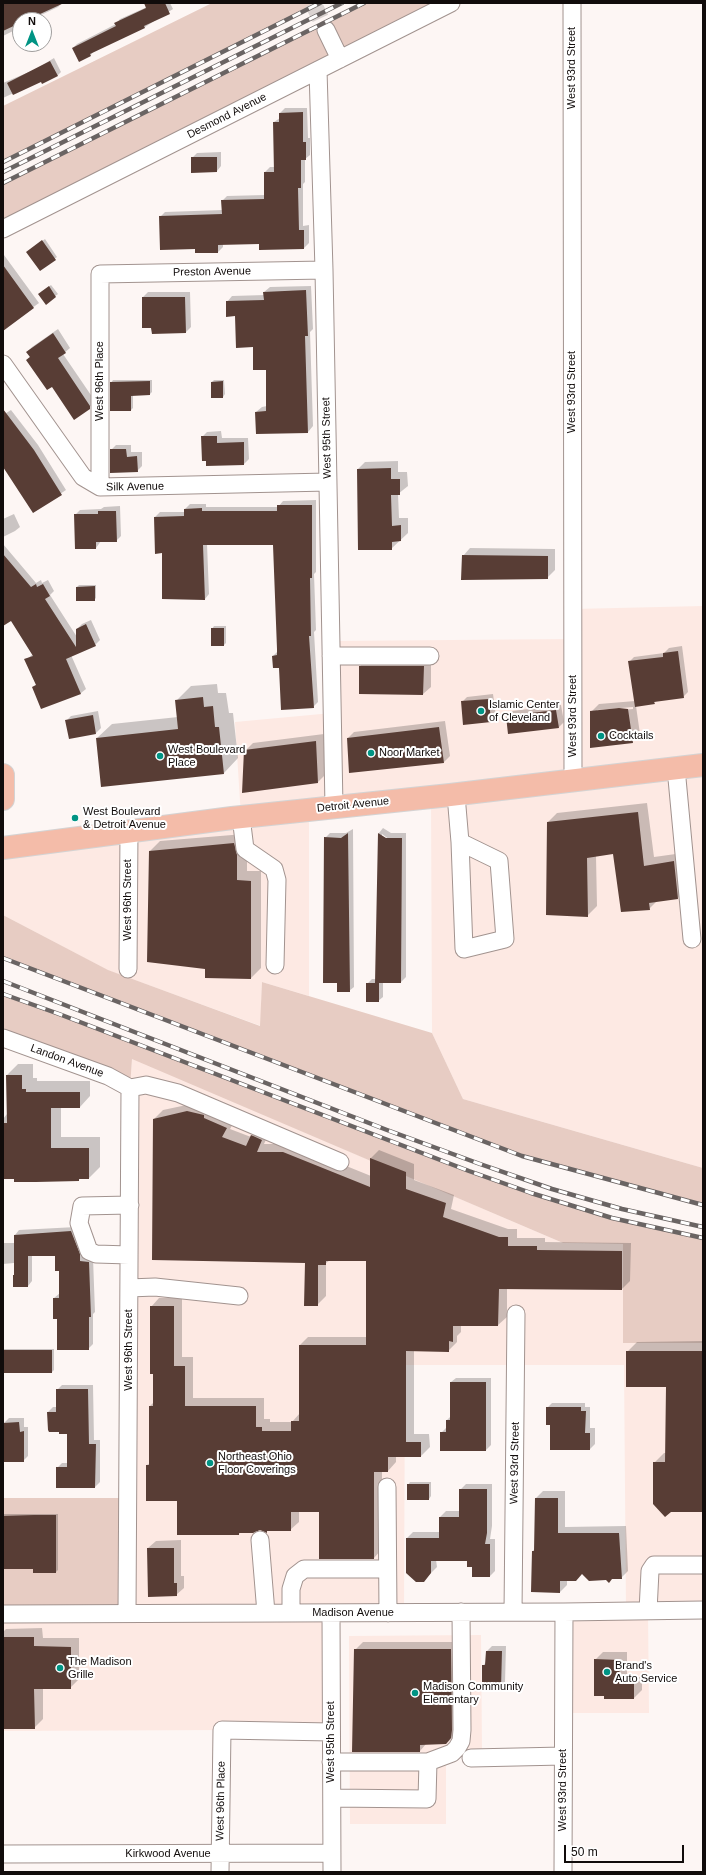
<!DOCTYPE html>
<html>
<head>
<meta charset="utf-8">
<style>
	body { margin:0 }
	#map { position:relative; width:706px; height:1875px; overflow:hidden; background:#fdf6f4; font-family:Arial,sans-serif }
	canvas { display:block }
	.frame { position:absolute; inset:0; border:4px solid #110c0b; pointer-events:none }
	.north { position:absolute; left:12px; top:12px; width:40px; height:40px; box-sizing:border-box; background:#fff; border:1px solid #a09e9d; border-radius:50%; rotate:0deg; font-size:11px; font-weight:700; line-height:16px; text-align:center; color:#110c0b }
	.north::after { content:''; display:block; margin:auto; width:14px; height:18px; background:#009484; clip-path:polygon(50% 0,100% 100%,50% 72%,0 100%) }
	.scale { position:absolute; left:564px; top:1845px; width:120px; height:18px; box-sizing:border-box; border:2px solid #110c0b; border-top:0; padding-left:5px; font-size:12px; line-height:14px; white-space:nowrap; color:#110c0b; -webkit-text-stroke:3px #fff; paint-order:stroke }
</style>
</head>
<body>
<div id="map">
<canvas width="706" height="1875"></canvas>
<div class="frame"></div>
<div class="north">N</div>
<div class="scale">50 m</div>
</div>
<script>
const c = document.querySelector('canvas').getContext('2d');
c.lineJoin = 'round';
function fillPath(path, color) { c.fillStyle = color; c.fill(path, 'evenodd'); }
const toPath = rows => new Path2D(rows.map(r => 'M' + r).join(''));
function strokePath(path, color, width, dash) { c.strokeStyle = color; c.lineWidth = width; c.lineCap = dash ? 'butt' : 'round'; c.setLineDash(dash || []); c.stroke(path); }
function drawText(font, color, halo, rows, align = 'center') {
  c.font = font + ' Arial,sans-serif'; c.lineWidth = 4; c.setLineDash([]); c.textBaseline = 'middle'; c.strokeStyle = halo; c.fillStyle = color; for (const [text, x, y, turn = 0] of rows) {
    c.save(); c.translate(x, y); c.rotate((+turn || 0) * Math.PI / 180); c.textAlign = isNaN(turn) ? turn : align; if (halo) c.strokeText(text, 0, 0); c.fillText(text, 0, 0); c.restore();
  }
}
const built = toPath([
	[703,606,703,1168,463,1099,432,1033,431,797,309,810,309,996,262,982,261,1026,107,970,3,915,3,848,241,817,235,722,332,713,331,641,572,639,573,609],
	[132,1058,563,1243,623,1244,624,1343,703,1343,703,1610,648,1611,649,1713,564,1713,564,1612,626,1611,624,1365,405,1365,404,1613,331,1613,331,1732,222,1730,3,1731,3,1614,127,1613,130,1088],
	[481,1635,482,1750,448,1751,446,1756,446,1824,350,1824,349,1636]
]);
const green = toPath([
	[212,3,320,3,3,162,3,106],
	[364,3,451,3,3,229,3,183],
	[3,915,108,970,260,1026,262,982,432,1033,463,1099,703,1168,703,1205,522,1156,3,958],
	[3,994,59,1014,469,1171,531,1193,612,1218,703,1238,703,1343,623,1343,623,1244,563,1243,132,1059,130,1088,3,1038],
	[3,1498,128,1498,127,1613,3,1614]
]);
const shadow = toPath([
	[3,3,62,3,58,7,41,15,40,13,24,20,20,20,20,22,17,24,18,26,13,31,3,36],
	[149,3,170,3,173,9,145,27,94,51,90,56,73,48,77,44,116,24,120,19,147,7],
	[54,58,61,72,57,76,41,80,3,98,3,83,36,69],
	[285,108,307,108,308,138,310,138,310,155,305,159,305,182,303,184,303,226,309,225,309,243,304,248,260,243,223,244,223,247,218,252,196,248,160,217,165,212,223,210,222,201,227,196,265,195,265,172,270,167,275,167,274,122,280,118,280,113],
	[221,152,221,166,217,171,192,158,197,153],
	[45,239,57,257,41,269,30,250],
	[4,255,39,303,3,329,3,255],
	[51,285,58,294,46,303,41,292],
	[311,286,313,329,310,332,313,426,308,432,256,412,262,407,267,406,267,369,227,302,232,296,265,295,264,292,270,287],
	[148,292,190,292,191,327,186,332,153,333,143,297],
	[58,329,70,348,63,354,95,401,89,408,52,386,27,360,30,356,27,352,32,347],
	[113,380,152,380,152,392,150,394,133,394,133,408,131,410,111,383],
	[214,380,224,380,225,394,223,397,212,382],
	[11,410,38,445,66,490,33,512,3,465,3,415],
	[221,431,222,438,248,438,249,459,244,464,202,437,207,432],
	[116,445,131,445,131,452,142,452,142,466,137,471,111,450],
	[398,461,398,472,407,472,408,486,398,494,399,518,408,518,408,533,391,549,358,469,365,462],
	[316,500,316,572,314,574,316,630,314,632,318,702,313,707,280,667,273,656,278,651,274,544,207,544,209,594,205,599,163,552,156,553,155,517,160,512,185,512,185,509,190,504,206,504,206,507,278,507,283,501],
	[120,506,121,536,116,541,101,541,96,548,75,515,80,510,101,509,104,507],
	[14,514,20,527,15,531,3,537,3,519],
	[3,544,36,583,41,580,42,583,48,580,54,591,50,595,77,637,77,629,82,624,91,620,100,640,95,645,71,655,86,689,81,693,41,708,33,687,37,684,26,660,33,654,11,620,3,619],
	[470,548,555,549,555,570,547,578,463,556],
	[79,585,96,585,96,598,94,600,77,587],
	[214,626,226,626,226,643,224,645,212,629],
	[682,646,688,692,683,697,657,700,654,703,636,706,640,734,632,742,591,712,599,704,635,701,629,662,634,657,664,653,669,648],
	[633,707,633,709,597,712,597,710],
	[368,659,431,659,431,687,423,694,360,666],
	[217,684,218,693,226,693,229,713,233,713,238,758,224,773,102,785,97,738,112,724,178,717,176,701,191,686],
	[493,694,496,716,491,721,462,702,467,697],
	[561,705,564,722,559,727,507,716,512,711],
	[98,711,101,728,96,733,70,738,66,721,71,716],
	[445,721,450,756,444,762,348,738,354,732],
	[324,734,326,774,318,782,245,751,253,743],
	[647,803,654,857,683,853,687,888,678,898,657,901,649,909,614,853,596,856,597,906,587,916,548,822,557,813],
	[383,828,391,833,406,833,406,977,401,982,383,982,383,997,378,1001,367,984,372,979,376,979,379,833],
	[382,834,390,840,382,837],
	[353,829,354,987,349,991,325,838,330,833,346,833],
	[244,834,247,845,247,871,261,871,261,968,251,978,206,969,150,851,160,841],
	[18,1064,33,1064,33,1078,37,1078,37,1081,90,1081,90,1096,80,1107,61,1107,61,1137,100,1137,100,1167,89,1178,81,1178,78,1180,3,1178,3,1119,7,1114,7,1075],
	[196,1103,235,1120,230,1129,251,1137,260,1127,270,1131,264,1144,292,1144,371,1176,371,1158,379,1150,414,1164,414,1180,454,1195,451,1209,508,1229,517,1229,517,1238,545,1238,545,1242,631,1243,630,1281,622,1289,507,1288,507,1317,498,1325,461,1325,461,1332,457,1336,457,1342,448,1351,414,1350,414,1434,429,1434,430,1447,421,1456,396,1456,396,1462,388,1471,382,1471,382,1549,374,1558,320,1511,299,1511,299,1522,290,1530,268,1530,266,1532,259,1529,241,1532,239,1534,178,1500,147,1465,150,1463,150,1406,154,1402,151,1307,159,1298,182,1298,182,1357,193,1357,193,1398,264,1398,264,1419,270,1419,270,1422,292,1422,300,1413,300,1345,308,1337,367,1337,367,1260,330,1260,326,1263,326,1296,317,1305,306,1262,154,1119,163,1110],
	[76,1227,93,1258,95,1312,93,1314,93,1344,88,1349,58,1318,54,1318,54,1298,60,1293,60,1270,56,1255,32,1255,32,1281,28,1286,14,1286,14,1263,3,1264,3,1243,15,1243,15,1235,19,1230],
	[703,1341,703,1511,654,1463,664,1453,666,1453,667,1386,627,1352,637,1342],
	[3,1349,54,1349,54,1370,52,1372,3,1372],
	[456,1378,491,1378,491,1445,486,1450,441,1450,441,1433,446,1428,447,1420,451,1416,451,1382],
	[62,1385,93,1385,94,1440,100,1440,100,1482,95,1487,57,1487,57,1468,62,1463,68,1463,68,1433,48,1412,53,1407,57,1407,57,1390],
	[552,1403,585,1403,585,1407,590,1407,590,1428,595,1428,595,1444,590,1449,551,1424,547,1408],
	[9,1418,24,1418,24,1427,28,1427,28,1456,23,1461,4,1423],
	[410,1482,431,1482,431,1496,429,1499,408,1499,408,1485],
	[466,1484,492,1484,492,1526,490,1539,495,1539,495,1571,490,1576,472,1566,468,1560,436,1560,437,1567,423,1581,407,1538,413,1532,440,1532,440,1517,446,1511,460,1511,460,1490],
	[543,1491,565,1491,565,1527,626,1526,628,1571,621,1578,606,1579,582,1573,567,1580,567,1585,560,1592,532,1591,533,1551,535,1548,536,1498],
	[4,1514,58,1514,58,1570,56,1572,34,1568,3,1568],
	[181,1540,181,1576,184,1576,184,1588,176,1595,148,1548,156,1541],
	[42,1628,43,1638,79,1638,79,1679,70,1688,43,1688,43,1719,34,1728,3,1728,3,1632,6,1629],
	[363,1642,458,1642,454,1736,446,1744,426,1744,420,1751,355,1650],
	[492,1646,506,1646,505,1683,500,1688,483,1666,486,1662,487,1651],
	[603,1652,627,1652,627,1677,642,1677,642,1690,634,1698,605,1698,595,1660]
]);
const building = toPath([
	[3,3,64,3,27,20,20,20,20,23,3,31],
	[144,3,165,3,170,14,144,26,145,28,90,54,91,56,79,62,72,48,116,26,114,23,146,8],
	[50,61,58,76,42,84,41,82,13,95,7,83],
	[303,112,303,142,306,142,306,160,301,160,301,188,298,188,299,230,304,230,304,249,259,250,259,244,218,245,218,253,195,253,195,249,160,250,159,216,222,214,221,200,264,199,264,172,274,172,273,122,279,122,279,113],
	[191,157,217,157,217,172,191,173],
	[42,240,56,260,40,271,26,252],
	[3,265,34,308,3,331],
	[49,286,56,297,46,305,38,294],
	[306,290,308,336,305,336,308,433,256,434,255,412,266,411,266,370,253,370,253,347,236,348,235,316,226,317,226,301,264,300,263,292],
	[142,297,185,297,186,333,152,334,151,328,142,328],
	[53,333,66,353,58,358,90,406,90,409,74,420,52,387,47,390,26,360,30,357,26,352],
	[150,381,150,395,131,396,131,411,110,411,110,382],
	[223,381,223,398,211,398,211,382],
	[3,409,34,450,62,495,33,513,3,467],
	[201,436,217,436,217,443,244,442,244,465,206,466,206,461,202,461],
	[110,449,126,449,127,457,137,456,138,472,110,473],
	[391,468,391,479,400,479,400,495,391,495,392,526,401,525,401,541,392,542,392,550,358,550,357,469],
	[277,505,312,505,312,578,310,578,311,636,309,636,314,708,281,710,279,668,273,668,272,656,277,655,277,649,273,545,203,545,205,600,162,599,162,553,155,554,154,517,184,516,184,509,202,508,202,511,277,511],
	[98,511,116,511,117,542,96,542,96,549,75,549,74,514,98,514],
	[3,554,31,587,36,584,37,587,43,584,50,596,45,599,76,647,76,629,86,624,96,646,66,659,81,694,41,709,32,687,36,685,24,659,33,656,11,621,3,626],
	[462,555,548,556,548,579,461,580],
	[95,586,95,601,76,601,76,587],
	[211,628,224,628,224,646,211,646],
	[678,651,684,698,654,702,655,704,635,707,628,661,663,657,663,653],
	[359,666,424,666,423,695,359,694],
	[203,697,204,707,213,706,215,727,219,727,224,774,101,787,96,738,178,729,175,700],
	[489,699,491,722,463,725,461,701],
	[619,708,628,709,633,743,590,748,590,711],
	[556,710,559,728,508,734,506,716],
	[93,715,96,734,69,739,65,720],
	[439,727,444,763,349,773,347,738],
	[316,741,318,783,242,793,244,750],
	[638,812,644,866,674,861,678,899,649,903,650,910,621,912,613,854,587,858,588,917,546,915,547,822],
	[348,833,350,992,337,992,337,983,323,983,324,837,341,838],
	[378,833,386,838,402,838,401,983,379,983,379,1002,366,1002,366,983,375,983],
	[234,843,237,855,237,880,251,881,251,979,205,978,205,969,147,962,149,851],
	[6,1075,22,1075,22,1089,26,1089,26,1092,80,1092,80,1108,51,1108,51,1148,89,1148,89,1179,79,1179,79,1181,36,1182,14,1182,14,1179,3,1179,3,1123,7,1123],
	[187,1111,204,1115,204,1118,227,1128,222,1137,246,1146,251,1135,262,1140,257,1152,283,1152,370,1187,370,1158,406,1172,406,1189,446,1203,443,1217,499,1237,508,1237,508,1246,537,1246,537,1250,622,1251,622,1290,499,1289,498,1326,453,1326,453,1342,449,1341,449,1352,406,1351,406,1442,421,1442,421,1457,388,1457,388,1472,374,1472,374,1559,319,1559,319,1512,291,1512,291,1531,267,1531,267,1533,260,1530,253,1533,239,1533,239,1535,177,1535,177,1501,146,1501,146,1465,149,1465,149,1406,153,1406,153,1374,150,1374,150,1306,174,1306,174,1366,185,1366,185,1406,256,1406,256,1427,262,1427,262,1431,291,1431,291,1421,299,1421,299,1345,366,1345,366,1261,326,1261,326,1265,318,1265,318,1306,304,1306,305,1263,152,1260,153,1119],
	[71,1231,80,1254,80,1261,89,1262,91,1317,89,1317,89,1350,57,1350,57,1319,53,1319,53,1298,59,1298,59,1271,55,1271,55,1256,28,1256,28,1287,13,1287,13,1275,14,1275,14,1235],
	[3,1350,52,1350,52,1373,3,1373],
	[626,1351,703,1351,703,1512,671,1512,665,1517,653,1504,653,1462,665,1462,666,1387,626,1387],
	[450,1382,486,1382,486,1451,440,1451,440,1432,446,1432,446,1420,450,1420],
	[56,1389,88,1389,89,1444,96,1444,95,1488,56,1488,56,1467,67,1467,67,1434,59,1434,59,1432,49,1432,48,1430,47,1412,56,1412],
	[546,1407,581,1407,581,1411,586,1411,585,1433,590,1433,590,1450,550,1450,550,1425,546,1425],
	[19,1422,20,1432,24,1431,24,1462,4,1462,3,1423],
	[407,1484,429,1484,429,1500,407,1500],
	[459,1489,487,1489,487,1533,485,1544,490,1544,490,1577,472,1577,472,1567,467,1567,467,1561,431,1561,431,1573,424,1582,416,1582,406,1573,406,1538,439,1538,439,1517,459,1517],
	[535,1498,558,1498,558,1533,619,1533,622,1579,612,1579,609,1583,606,1580,589,1581,582,1574,576,1581,560,1581,560,1593,531,1592,532,1551,534,1551],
	[34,1515,56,1515,56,1573,33,1573,33,1569,3,1569,3,1516],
	[147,1548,174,1548,174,1583,177,1583,177,1596,148,1597],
	[3,1637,34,1637,34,1646,71,1647,71,1689,34,1689,35,1729,3,1729],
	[354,1649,451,1649,452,1730,451,1738,446,1744,420,1745,420,1752,352,1752],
	[486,1651,502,1651,501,1689,482,1689,482,1665,485,1665],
	[594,1659,620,1660,619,1684,634,1684,634,1699,604,1699,604,1696,594,1696]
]);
const minorTunnel = toPath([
	[313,3,326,30]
]);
const minor = toPath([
	[572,3,573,781],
	[326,30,340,59],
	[318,70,324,270,334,807],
	[3,229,451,3],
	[3,364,83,477,100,487,328,482],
	[100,487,100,274,324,270],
	[331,656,430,656],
	[676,768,692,939],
	[456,795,460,842,464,949,505,939,499,861,460,842],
	[241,817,245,849,274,869,277,880,275,965],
	[128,969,129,831],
	[3,1038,108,1076,130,1088],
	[130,1088,146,1085,178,1093,340,1162],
	[129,1255,96,1254,89,1251,79,1223,82,1206,130,1205],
	[129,1288,155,1287,239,1296],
	[387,1487,388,1613],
	[260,1540,266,1613],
	[648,1611,650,1571,654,1565,703,1565],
	[513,1612,516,1314],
	[127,1613,130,1088],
	[291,1613,291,1589,295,1576,304,1569,387,1569],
	[331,1613,332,1872],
	[3,1614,564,1612,703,1610],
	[471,1758,563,1756],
	[331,1762,428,1762,452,1753,457,1748,461,1741,462,1730,461,1612],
	[332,1798,427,1799,428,1762],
	[3,1854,332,1853],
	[220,1872,222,1730,331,1732],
	[563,1872,564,1612]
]);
const major = toPath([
	[3,775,3,799],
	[3,848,232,818,450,795,703,765]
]);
const rail = toPath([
	[3,162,320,3],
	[3,172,342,3],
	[3,183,364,3],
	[3,958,522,1156,703,1205],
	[3,981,387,1130,480,1164,552,1189,622,1209,703,1227],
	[3,994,59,1014,469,1171,531,1193,612,1218,703,1238]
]);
const markers = [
	[481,711,4,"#009484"],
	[601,736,4,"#009484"],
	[371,753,4,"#009484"],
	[160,756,4,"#009484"],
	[75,818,4,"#009484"],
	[210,1463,4,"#009484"],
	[60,1668,4,"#009484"],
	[607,1672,4,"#009484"],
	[415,1693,4,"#009484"]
];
const streetNames = [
	["West 93rd Street",572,68,-90],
	["Desmond Avenue",227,116,-27],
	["Preston Avenue",212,272,-1],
	["West 96th Place",100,381,-90],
	["West 93rd Street",572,392,-90],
	["West 95th Street",327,438,-91],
	["Silk Avenue",135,487,-1],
	["West 93rd Street",573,716,-90],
	["Detroit Avenue",353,805,-6],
	["West 96th Street",128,900,-90],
	["Landon Avenue",67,1061,20],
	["West 96th Street",129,1350,-90],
	["West 93rd Street",515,1463,-89],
	["Madison Avenue",353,1613],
	["West 95th Street",331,1742,-90],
	["West 93rd Street",563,1790,-90],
	["West 96th Place",221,1801,-89],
	["Kirkwood Avenue",168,1854]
];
const poiNames = [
	["Islamic Center",489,705],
	["of Cleveland",489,718],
	["Cocktails",609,736],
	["West Boulevard",168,750],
	["Place",168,763],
	["Noor Market",379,753],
	["West Boulevard",83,812],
	["& Detroit Avenue",83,825],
	["Northeast Ohio",218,1457],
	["Floor Coverings",218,1470],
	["The Madison",68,1662],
	["Grille",68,1675],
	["Brand's",615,1666],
	["Auto Service",615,1679],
	["Madison Community",423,1687],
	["Elementary",423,1700]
];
fillPath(built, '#fde9e3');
fillPath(green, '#e7ccc3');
fillPath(shadow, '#0003');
fillPath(building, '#583d35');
strokePath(minorTunnel, '#dad3d1', 17, [17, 8]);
strokePath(minor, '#a2938f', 19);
strokePath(major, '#d4d3d3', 24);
strokePath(minor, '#fff', 17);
strokePath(major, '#f4bca9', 22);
strokePath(rail, '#6a6463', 4.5);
strokePath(rail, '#fff', 3, [9]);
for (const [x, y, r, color] of markers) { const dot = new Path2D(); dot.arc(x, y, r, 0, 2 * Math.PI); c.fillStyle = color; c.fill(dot); strokePath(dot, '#fff', 1.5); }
drawText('11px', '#110c0b', '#fff', streetNames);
drawText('11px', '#110c0b', '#fff', poiNames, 'left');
</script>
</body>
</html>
